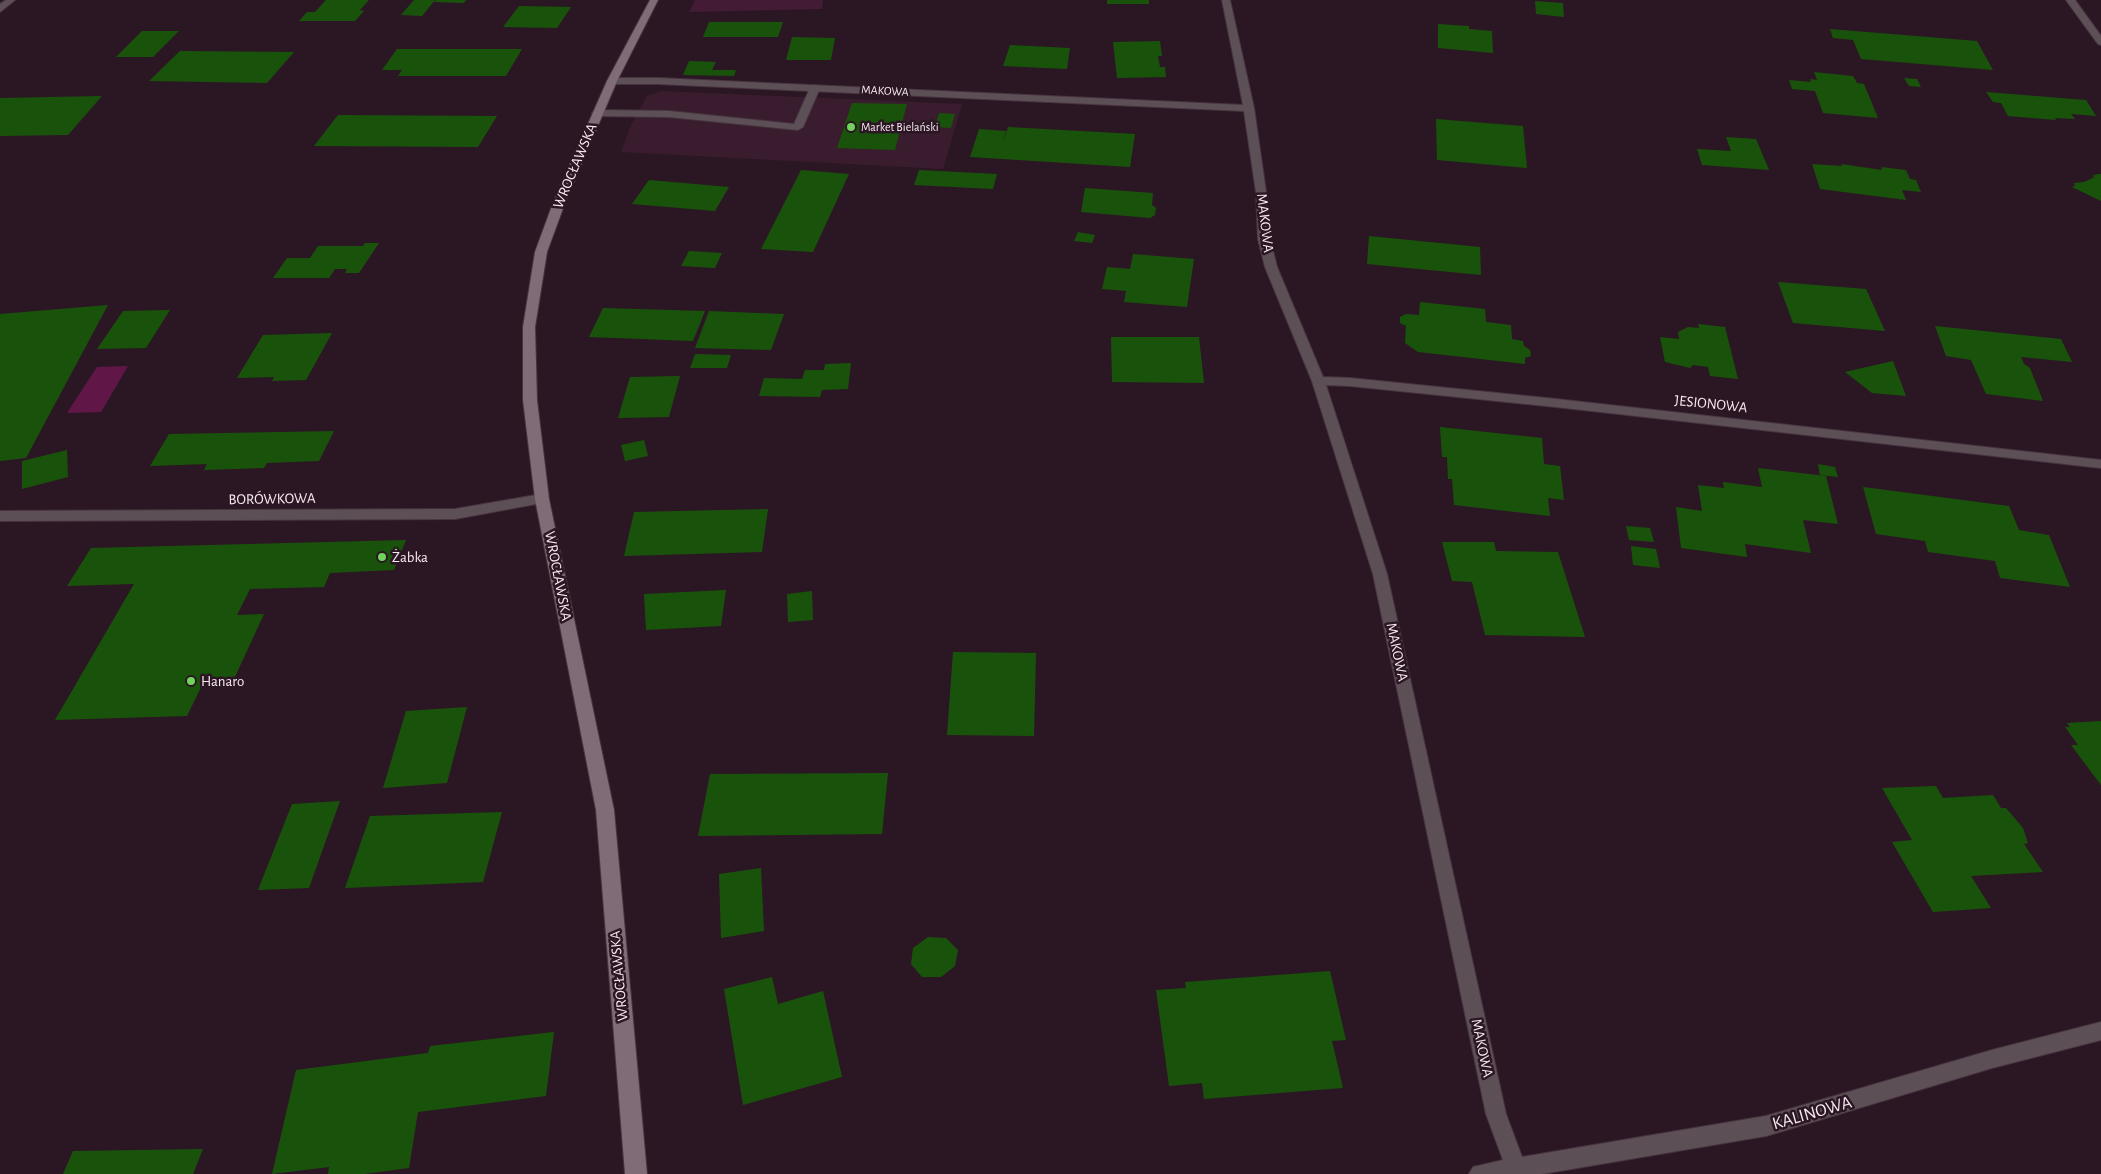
<!DOCTYPE html>
<html>
<head>
<meta charset="utf-8">
<style>
	body { margin:0 }
	canvas { display:block; background:#2b1623 }
</style>
</head>
<body>
<canvas width="2101" height="1174"></canvas>
<script>
const c = document.querySelector('canvas').getContext('2d');
c.lineJoin = 'round';
function fillPath(path, color) { c.fillStyle = color; c.fill(path, 'evenodd'); }
const toPath = rows => new Path2D(rows.map(r => 'M' + r).join(''));
function strokePath(path, color, width, dash) { c.strokeStyle = color; c.lineWidth = width; c.lineCap = dash ? 'butt' : 'round'; c.setLineDash(dash || []); c.stroke(path); }
function drawText(font, color, halo, rows, align = 'center') {
  c.font = font + ' "Alegreya Sans",sans-serif'; c.lineWidth = 5; c.setLineDash([]); c.textBaseline = 'middle'; c.strokeStyle = halo; c.fillStyle = color; for (const [text, x, y, turn = 0] of rows) {
    c.save(); c.translate(x, y); c.rotate((+turn || 0) * Math.PI / 180); c.textAlign = isNaN(turn) ? turn : align; if (halo) c.strokeText(text, 0, 0); c.fillText(text, 0, 0); c.restore();
  }
}
const built = toPath([
	[661,91,962,104,943,169,621,152,631,125,647,96]
]);
const green = toPath([
	[695,0,823,0,822,9,689,12]
]);
const water = toPath([
	[128,366,101,412,67,413,97,367]
]);
const building = toPath([
	[326,0,369,0,360,10,364,11,355,21,299,21,307,12,315,12],
	[414,0,435,0,422,16,401,15],
	[436,0,466,0,464,3,434,2],
	[1107,0,1149,0,1149,4,1107,4],
	[1535,1,1563,3,1564,17,1536,14],
	[519,6,571,7,557,28,503,27],
	[709,22,783,22,778,37,703,37],
	[1438,24,1469,26,1469,29,1492,31,1493,53,1438,48],
	[1830,29,1977,41,1993,70,1861,59,1853,40,1833,38],
	[142,31,179,31,153,57,116,57],
	[792,37,835,38,831,60,786,60],
	[1160,41,1162,56,1158,56,1160,67,1165,67,1166,77,1117,78,1113,42],
	[1010,45,1070,48,1067,69,1003,66],
	[397,49,522,49,506,76,398,76,402,70,382,70],
	[180,51,294,52,267,83,149,81],
	[689,61,716,62,712,70,736,70,734,76,683,75],
	[1814,72,1853,76,1857,83,1864,84,1878,118,1823,113,1815,91,1792,89,1789,80,1811,82,1810,79,1817,80],
	[1904,78,1917,79,1921,87,1909,86],
	[1986,92,2086,100,2096,116,2071,114,2075,119,2055,118,2056,120,2008,116,2001,103,1993,102],
	[102,96,68,135,0,136,0,98],
	[852,103,907,104,895,150,837,148],
	[939,113,955,114,951,128,935,127],
	[338,115,497,116,478,147,314,146],
	[1436,119,1523,126,1527,168,1437,160],
	[1008,127,1135,134,1130,167,970,157,979,129,1006,131,1002,145],
	[1726,137,1756,139,1769,170,1702,165,1697,149,1731,151],
	[1812,164,1842,166,1841,164,1882,170,1881,167,1906,170,1910,179,1916,180,1921,192,1902,190,1906,200,1820,189],
	[801,170,849,174,813,252,761,249],
	[919,170,997,174,993,189,914,185],
	[2098,174,2101,174,2101,201,2072,187,2075,186,2074,183,2084,182,2095,177,2092,176],
	[649,180,729,187,715,211,632,204],
	[1085,188,1153,193,1152,205,1156,208,1155,215,1150,218,1081,212],
	[1078,232,1095,235,1092,243,1074,241],
	[1369,236,1480,247,1481,275,1367,264],
	[365,243,379,243,359,273,345,273,347,269,335,269,329,278,273,278,287,258,310,258,318,246,363,246],
	[689,251,722,253,715,268,681,266],
	[1133,254,1194,259,1187,307,1124,302,1126,291,1102,289,1107,267,1130,269],
	[1778,282,1866,289,1885,331,1793,323],
	[1420,302,1485,309,1486,322,1511,325,1512,339,1523,341,1524,346,1530,350,1531,356,1525,358,1525,364,1418,352,1405,343,1406,326,1400,323,1400,317,1406,314,1419,315],
	[108,305,26,458,0,461,0,314],
	[603,308,705,311,693,341,589,337],
	[170,310,146,348,97,349,123,311],
	[709,311,784,314,771,350,695,348],
	[1698,324,1725,327,1738,379,1710,376,1708,367,1693,365,1690,368,1665,362,1660,337,1679,339,1678,332,1688,327,1699,328],
	[1935,326,2061,339,2072,362,2021,357,2024,364,2030,368,2043,401,1986,394,1971,360,1946,356],
	[332,333,306,380,272,381,274,377,237,378,263,335],
	[1111,337,1199,337,1204,383,1112,382],
	[695,354,731,355,727,368,690,368],
	[1893,361,1906,396,1872,393,1845,372],
	[851,363,848,389,822,390,820,397,759,396,764,378,802,379,805,370,824,370,825,364],
	[680,376,669,417,618,418,630,377],
	[1440,427,1542,438,1544,464,1560,466,1564,500,1548,498,1550,516,1454,505,1452,479,1448,479,1447,457,1442,457],
	[334,431,319,461,267,463,264,468,204,470,207,464,150,466,169,434],
	[644,440,648,456,625,461,621,445],
	[67,450,68,477,22,489,22,461],
	[1818,464,1835,467,1838,477,1820,475],
	[1758,468,1826,476,1838,524,1803,520,1811,553,1745,544,1747,557,1681,548,1676,507,1702,511,1698,485,1724,488,1723,482,1762,487],
	[1863,487,2009,506,2019,530,2049,535,2070,587,2000,578,1995,561,1928,552,1925,541,1876,534],
	[768,509,762,552,624,556,634,512],
	[1626,526,1650,528,1654,542,1629,540],
	[406,540,394,570,330,573,324,587,250,589,237,615,264,614,234,679,205,679,187,716,55,720,134,584,67,586,91,548],
	[1442,542,1494,542,1496,551,1558,552,1585,637,1485,635,1472,582,1452,581],
	[1631,546,1656,549,1660,568,1633,565],
	[726,590,721,626,646,630,644,594],
	[812,591,813,620,788,622,787,594],
	[953,652,1036,653,1034,736,947,735],
	[467,707,447,783,383,788,406,711],
	[2101,721,2101,785,2071,745,2078,745,2065,727,2070,727,2067,723],
	[888,773,882,834,698,836,710,774],
	[1936,786,1943,798,1993,795,2001,808,2006,808,2023,828,2028,843,2024,844,2043,872,1971,876,1991,908,1933,912,1892,842,1912,840,1882,788],
	[340,801,309,888,258,890,292,804],
	[502,812,483,882,345,888,370,816],
	[761,868,764,931,721,938,719,874],
	[928,937,946,938,958,950,955,966,941,977,922,977,911,964,913,948],
	[1330,971,1346,1040,1332,1041,1343,1088,1204,1099,1202,1083,1169,1086,1156,990,1186,988,1185,982],
	[772,977,778,1004,823,991,842,1077,743,1105,724,989],
	[554,1032,546,1096,418,1112,409,1168,364,1174,328,1174,329,1167,272,1174,296,1070,428,1053,430,1046],
	[203,1149,193,1174,63,1174,73,1151]
]);
const lane = toPath([
	[815,85,820,88,803,127,798,130,669,117,597,116,592,113,597,110,669,111,794,124,810,88,815,85]
]);
const street = toPath([
	[6,0,15,0,0,12,0,4,6,0],
	[1222,0,1230,0,1254,108,1266,192,1270,239,1277,267,1323,377,1350,378,1556,399,2101,460,2101,468,1556,407,1350,386,1326,385,1387,574,1506,1114,1522,1157,1766,1116,1992,1050,2101,1022,2101,1040,1992,1068,1766,1136,1542,1174,1469,1174,1473,1167,1503,1160,1486,1114,1373,574,1312,381,1265,267,1258,239,1256,192,1244,111,658,84,612,84,607,81,612,78,658,78,1243,105,1222,0],
	[2066,0,2075,0,2101,36,2101,45,2098,44,2066,0],
	[542,494,547,496,549,499,547,502,455,519,0,521,0,511,455,509,542,494]
]);
const secondary = toPath([
	[650,0,658,0,617,81,565,203,547,252,535,327,537,400,549,499,614,810,647,1174,625,1174,596,810,535,499,523,400,523,327,535,252,553,203,607,81,650,0]
]);
const markers = [
	[851,127,5,"#71d35e"],
	[382,557,5,"#71d35e"],
	[191,681,5,"#71d35e"]
];
const farStreetnames = [
	["MAKOWA",885,91,3]
];
const farPoinames = [
	["Market Bielański",861,127]
];
const streetNames = [
	["WROCŁAWSKA",575,166,-67],
	["MAKOWA",1265,223,83],
	["JESIONOWA",1711,404,6],
	["BORÓWKOWA",272,499,-1],
	["WROCŁAWSKA",558,576,79],
	["MAKOWA",1397,652,78],
	["WROCŁAWSKA",619,976,-95],
	["MAKOWA",1482,1048,78]
];
const poiNames = [
	["Żabka",392,557],
	["Hanaro",201,681]
];
const nearStreetnames = [
	["KALINOWA",1812,1113,-16]
];
fillPath(built, '#391d2e');
fillPath(green, '#431b34');
fillPath(water, '#601748');
fillPath(building, '#19530b');
strokePath(lane, '#483440', 2);
strokePath(street, '#483440', 2);
strokePath(secondary, '#483440', 2);
fillPath(lane, '#5c5056');
fillPath(street, '#5c5056');
fillPath(secondary, '#7f6c76');
for (const [x, y, r, color] of markers) { const dot = new Path2D(); dot.arc(x, y, r, 0, 2 * Math.PI); c.fillStyle = color; c.fill(dot); strokePath(dot, '#2b1623', 2); }
drawText('12px', '#f8e9f1', '#2b1623', farStreetnames);
drawText('12px', '#f8e9f1', '#2b1623', farPoinames, 'left');
drawText('15px', '#f8e9f1', '#2b1623', streetNames);
drawText('15px', '#f8e9f1', '#2b1623', poiNames, 'left');
drawText('18px', '#f8e9f1', '#2b1623', nearStreetnames);
</script>
</body>
</html>
